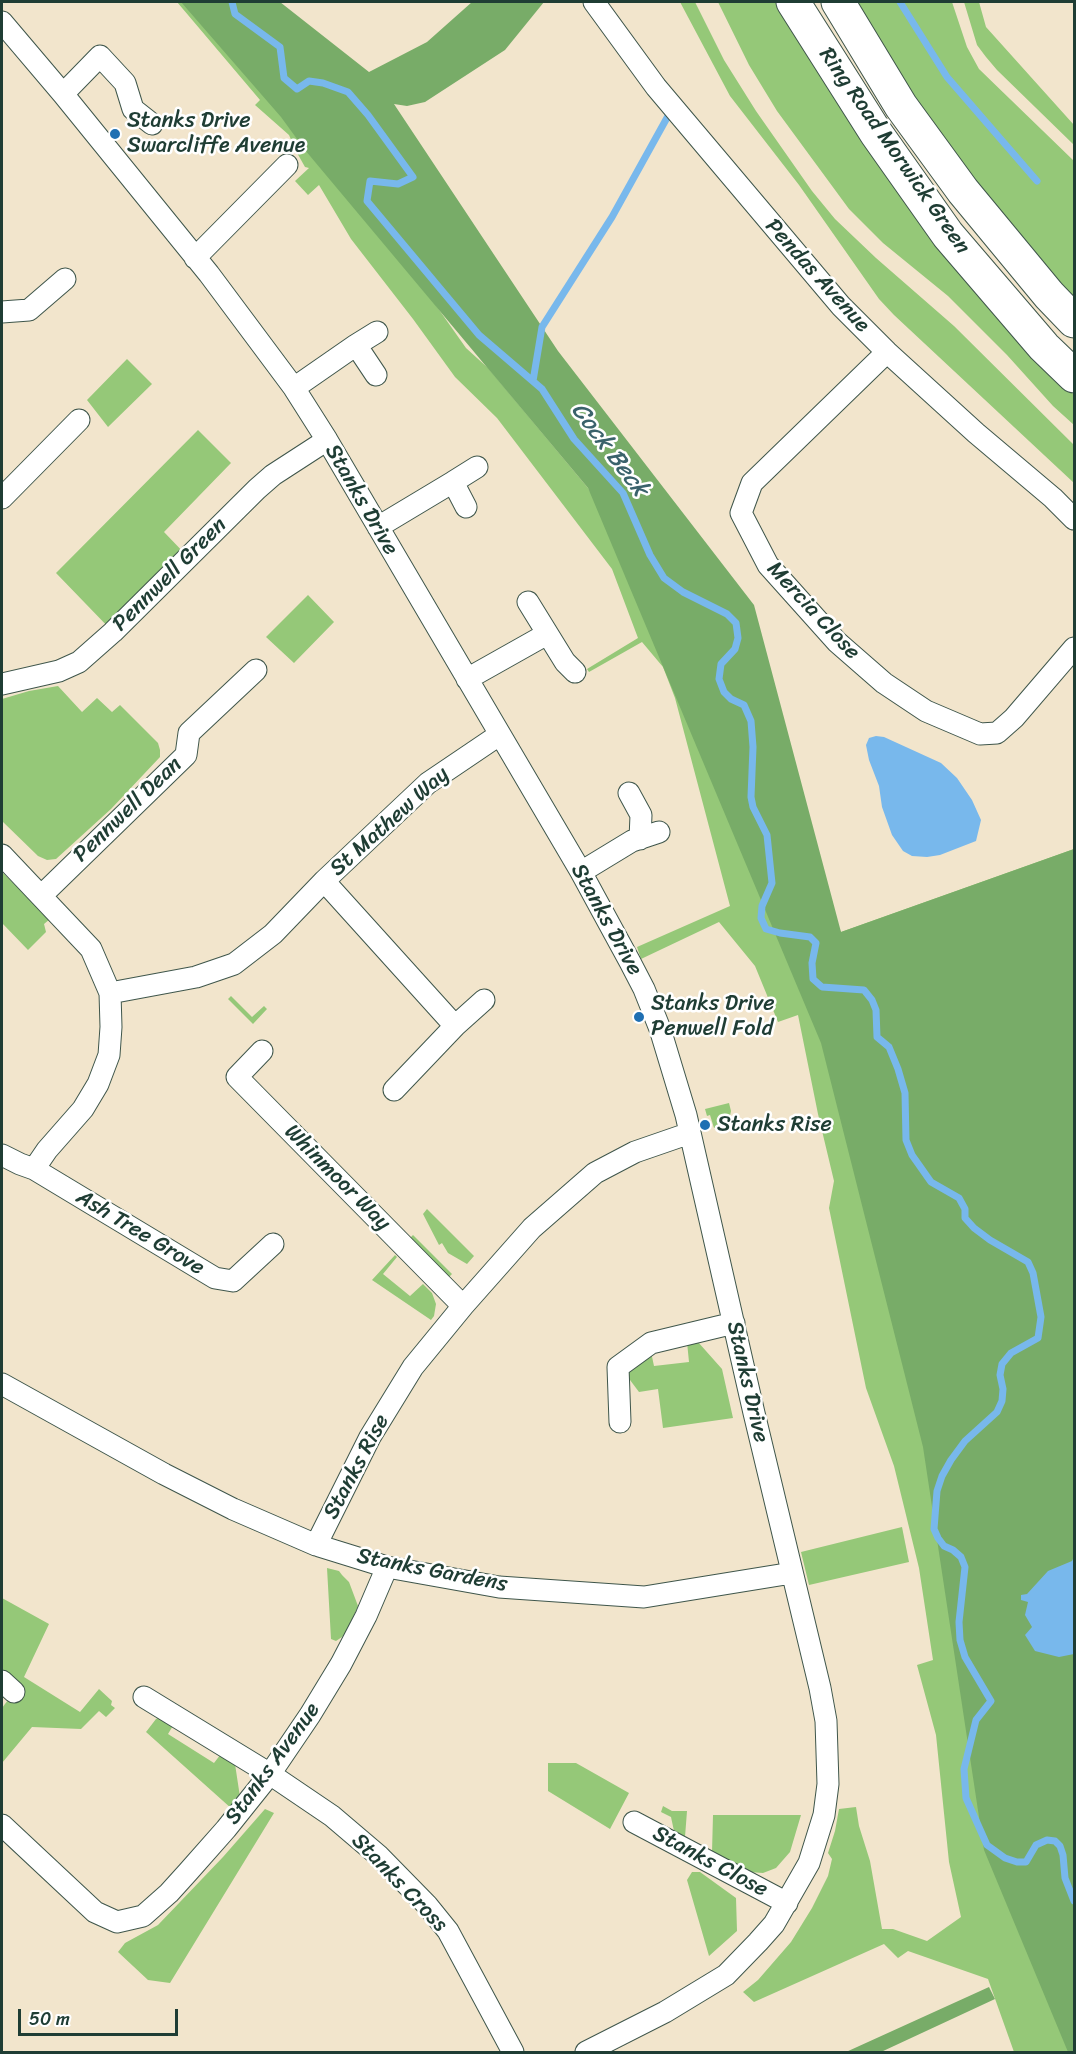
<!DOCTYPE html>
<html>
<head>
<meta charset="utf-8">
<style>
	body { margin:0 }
	#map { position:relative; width:1076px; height:2054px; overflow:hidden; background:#f2e5cc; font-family:Sriracha,sans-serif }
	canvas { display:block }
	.frame { position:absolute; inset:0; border:3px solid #1f3d34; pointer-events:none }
	.scale { position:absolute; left:18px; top:2009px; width:160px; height:27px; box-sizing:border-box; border:3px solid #1f3d34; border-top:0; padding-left:8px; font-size:18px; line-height:21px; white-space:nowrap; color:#1f3d34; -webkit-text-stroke:4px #fff; paint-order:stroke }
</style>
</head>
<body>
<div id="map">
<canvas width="1076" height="2054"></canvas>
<div class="frame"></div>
<div class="scale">50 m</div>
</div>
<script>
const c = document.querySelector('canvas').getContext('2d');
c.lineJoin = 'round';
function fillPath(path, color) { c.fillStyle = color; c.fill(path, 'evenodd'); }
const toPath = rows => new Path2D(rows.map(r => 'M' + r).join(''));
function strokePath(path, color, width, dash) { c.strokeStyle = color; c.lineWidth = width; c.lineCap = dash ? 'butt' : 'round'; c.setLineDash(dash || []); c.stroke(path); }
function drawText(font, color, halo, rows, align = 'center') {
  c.font = font + ' Sriracha,sans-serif'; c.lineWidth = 5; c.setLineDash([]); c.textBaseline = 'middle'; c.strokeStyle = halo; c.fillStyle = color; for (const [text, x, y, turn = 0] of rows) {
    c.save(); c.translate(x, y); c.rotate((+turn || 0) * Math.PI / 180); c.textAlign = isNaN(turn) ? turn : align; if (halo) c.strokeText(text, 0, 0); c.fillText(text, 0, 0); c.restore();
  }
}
const green = toPath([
	[177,2,222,2,466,348,488,368,588,488,841,932,1074,849,1074,2052,1014,2052,988,1979,908,1951,898,1958,884,1944,754,2002,743,1992,758,1980,791,1942,812,1908,828,1876,832,1859,828,1853,835,1831,839,1809,856,1807,859,1826,870,1861,882,1929,893,1929,927,1941,961,1917,949,1862,936,1735,917,1665,933,1660,919,1568,894,1466,866,1388,829,1208,834,1181,818,1114,798,1015,778,1022,755,966,719,922,641,959,637,947,730,906,675,698,663,667,642,642,589,672,587,669,638,638,612,569,497,418,455,377,413,319,351,239,319,185,308,195,295,181,309,168,305,167,296,151,289,135,255,105,260,100],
	[680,2,695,2,724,60,756,111,812,191,835,219,876,258,954,326,1074,445,1074,483,894,315,879,299,799,185,730,96],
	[718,2,780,2,988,305,1074,395,1074,425,1053,406,1007,355,948,296,883,243,849,209,777,111,749,65],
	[855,2,952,2,967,47,979,69,1074,161,1074,305,916,106],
	[964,2,979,2,986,27,1074,125,1074,145,997,70,986,57,977,45],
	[127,359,152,384,108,427,87,400],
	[198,430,231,463,164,532,188,557,113,632,56,573],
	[308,595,334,622,294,663,266,637],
	[58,686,82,712,97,698,112,712,120,705,158,743,160,750,160,757,111,809,56,859,47,860,38,856,2,821,2,699,29,691],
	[2,872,50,919,44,924,46,932,28,950,2,923],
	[231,996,252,1017,264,1006,267,1009,253,1024,228,999],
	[729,1103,731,1111,729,1121,724,1126,714,1128,710,1115,707,1116,705,1109],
	[427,1209,474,1256,467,1264,448,1253,442,1243,439,1245,423,1214],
	[413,1235,452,1274,448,1278,408,1240],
	[395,1255,397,1257,383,1274,410,1296,423,1284,432,1293,436,1304,434,1316,431,1320,372,1280],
	[687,1342,698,1342,722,1369,733,1418,663,1428,658,1389,639,1392,627,1376,627,1371,651,1352,654,1366,689,1362],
	[902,1527,909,1562,809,1585,801,1552],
	[327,1568,339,1571,342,1575,349,1582,358,1606,347,1631,342,1637,336,1641,331,1639],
	[2,1598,49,1624,24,1677,80,1712,99,1689,112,1701,111,1705,115,1708,106,1717,99,1711,81,1729,32,1727,2,1763,2,1708,14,1692,2,1681],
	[160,1717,177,1719,168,1734,214,1763,224,1750,235,1764,240,1797,232,1809,146,1732,156,1719],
	[548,1763,576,1763,629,1793,610,1829,548,1791],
	[663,1806,672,1811,687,1811,685,1837,674,1831,671,1817,661,1812],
	[265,1809,274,1813,170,1983,148,1980,118,1952,125,1943,158,1925,223,1857],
	[713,1815,801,1815,790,1852,776,1868,763,1873,749,1872,712,1852],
	[692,1872,700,1872,736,1898,737,1931,709,1956,687,1880]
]);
const forest = toPath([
	[181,2,280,2,369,72,427,42,472,2,544,2,505,50,425,102,407,106,394,104,558,351,754,605,841,932,1074,849,1074,2052,1068,2052,984,1850,923,1447,821,1043,588,488,305,150,281,117],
	[989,1987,995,1999,881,2052,846,2052]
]);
const water = toPath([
	[876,736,884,737,941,763,957,778,972,800,981,820,976,841,940,855,927,857,912,856,903,851,892,835,882,807,879,786,869,760,866,745,869,738],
	[1074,1557,1074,1654,1059,1657,1035,1651,1025,1635,1032,1627,1025,1615,1028,1602,1021,1600,1021,1595,1027,1594,1048,1571,1072,1561]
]);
const stream = toPath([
	[232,2,235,14,280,47,284,78,297,89,309,81,323,83,348,92,368,115,413,177,398,184,370,181,367,201,479,335,542,389,574,439,623,493,650,555,664,578,683,592,727,614,736,623,738,638,735,649,721,664,719,679,724,692,731,699,744,705,751,721,753,747,751,797,753,807,767,835,772,883,762,906,761,918,766,929,780,933,810,937,816,943,812,963,813,979,822,987,864,990,872,1000,876,1010,877,1037,889,1047,898,1069,905,1093,906,1140,912,1155,931,1182,959,1198,965,1209,965,1218,974,1228,990,1240,1028,1262,1033,1273,1041,1317,1038,1338,1011,1353,1002,1364,1000,1375,1003,1389,1002,1401,997,1412,965,1441,951,1460,942,1476,937,1491,934,1529,938,1538,944,1546,953,1550,961,1557,965,1567,959,1622,960,1640,965,1657,991,1701,976,1720,964,1769,966,1798,987,1845,1005,1858,1017,1862,1026,1862,1036,1845,1047,1840,1055,1841,1060,1846,1063,1855,1065,1878,1074,1901],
	[900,2,947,77,1037,181],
	[533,381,542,327,612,217,668,116]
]);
const street = toPath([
	[594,2,656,87,841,306,887,352,976,433,1053,498,1074,519],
	[2,22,63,94,209,274,294,388,327,440,581,872,630,962,644,989,660,1029,686,1115,754,1413,820,1688,826,1721,828,1784,824,1815,809,1863,774,1924,758,1942,726,1975,665,2012,586,2052],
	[63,94,100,56,125,83,133,109,152,124],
	[195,258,287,165],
	[2,312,29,310,65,279],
	[356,345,377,332],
	[887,352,752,483,741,513,768,565,837,642,884,683,926,711,980,734,997,733,1014,718,1074,648],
	[294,388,356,345,376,375],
	[453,482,477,467],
	[2,498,79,420],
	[378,527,453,482,466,507],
	[528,602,565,662,575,672],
	[467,679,547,634],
	[2,684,59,671,79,662,113,632,257,489,273,475,327,440],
	[629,793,641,815,640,839],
	[2,855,91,949,110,993,111,1027,109,1055,98,1084,83,1109,47,1150,34,1169],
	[581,872,632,841,659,832],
	[41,896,186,755,189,733,256,670],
	[110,993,196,977,234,964,273,934,324,881],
	[455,1026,484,1000],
	[262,1051,237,1077,463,1306],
	[394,1090,455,1026,324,881,428,783,499,735],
	[2,1155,20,1164,34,1169,215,1278,233,1281,273,1244],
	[2,1384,164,1474,233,1509,316,1545,387,1567,499,1587,644,1597,792,1573],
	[620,1422,618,1367,651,1343,734,1323],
	[316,1545,370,1437,413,1367,463,1306,532,1228,595,1173,635,1152,690,1133],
	[2,1681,14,1692],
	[144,1697,270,1774,332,1816,379,1856,427,1905,448,1931,513,2052],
	[634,1822,787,1903],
	[2,1825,95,1912,117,1922,143,1916,169,1893,188,1872,226,1829,270,1774,310,1715,341,1664,366,1616,387,1567]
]);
const highway = toPath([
	[793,2,876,133,948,235,1044,347,1074,376],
	[838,2,901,106,963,191,1049,295,1074,321]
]);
const markers = [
	[115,134,6,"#1f6fb2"],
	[639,1017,6,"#1f6fb2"],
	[705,1125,6,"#1f6fb2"]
];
const poiNames = [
	["Stanks Drive",127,121],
	["Swarcliffe Avenue",127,146],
	["Stanks Drive",651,1004],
	["Penwell Fold",651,1029],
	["Stanks Rise",717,1125]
];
const streetNames = [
	["Ring Road Morwick Green",894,151,55],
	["Pendas Avenue",817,276,48],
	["Stanks Drive",361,500,60],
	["Pennwell Green",170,575,-45],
	["Mercia Close",813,611,47],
	["Pennwell Dean",128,810,-44],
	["St Mathew Way",390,822,-42],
	["Stanks Drive",606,920,61],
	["Whinmoor Way",337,1178,45],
	["Ash Tree Grove",140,1233,31],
	["Stanks Drive",747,1382,77],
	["Stanks Rise",357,1467,-62],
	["Stanks Gardens",432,1571,11],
	["Stanks Avenue",273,1764,-54],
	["Stanks Close",710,1862,28],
	["Stanks Cross",399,1883,46]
];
const waterNames = [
	["Cock Beck",609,450,53]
];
fillPath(green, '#95c878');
fillPath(forest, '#78ac68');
fillPath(water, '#78b8ec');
strokePath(stream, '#78b8ec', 7);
strokePath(street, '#3f564b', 23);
strokePath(highway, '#3f564b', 35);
strokePath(street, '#fff', 21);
strokePath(highway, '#fff', 33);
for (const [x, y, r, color] of markers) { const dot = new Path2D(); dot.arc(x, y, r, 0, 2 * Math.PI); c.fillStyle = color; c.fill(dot); strokePath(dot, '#fff', 2); }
drawText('22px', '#1f3d34', '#fff', poiNames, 'left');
drawText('22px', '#1f3d34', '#fff', streetNames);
drawText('italic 24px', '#3a626b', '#fff', waterNames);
</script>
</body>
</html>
